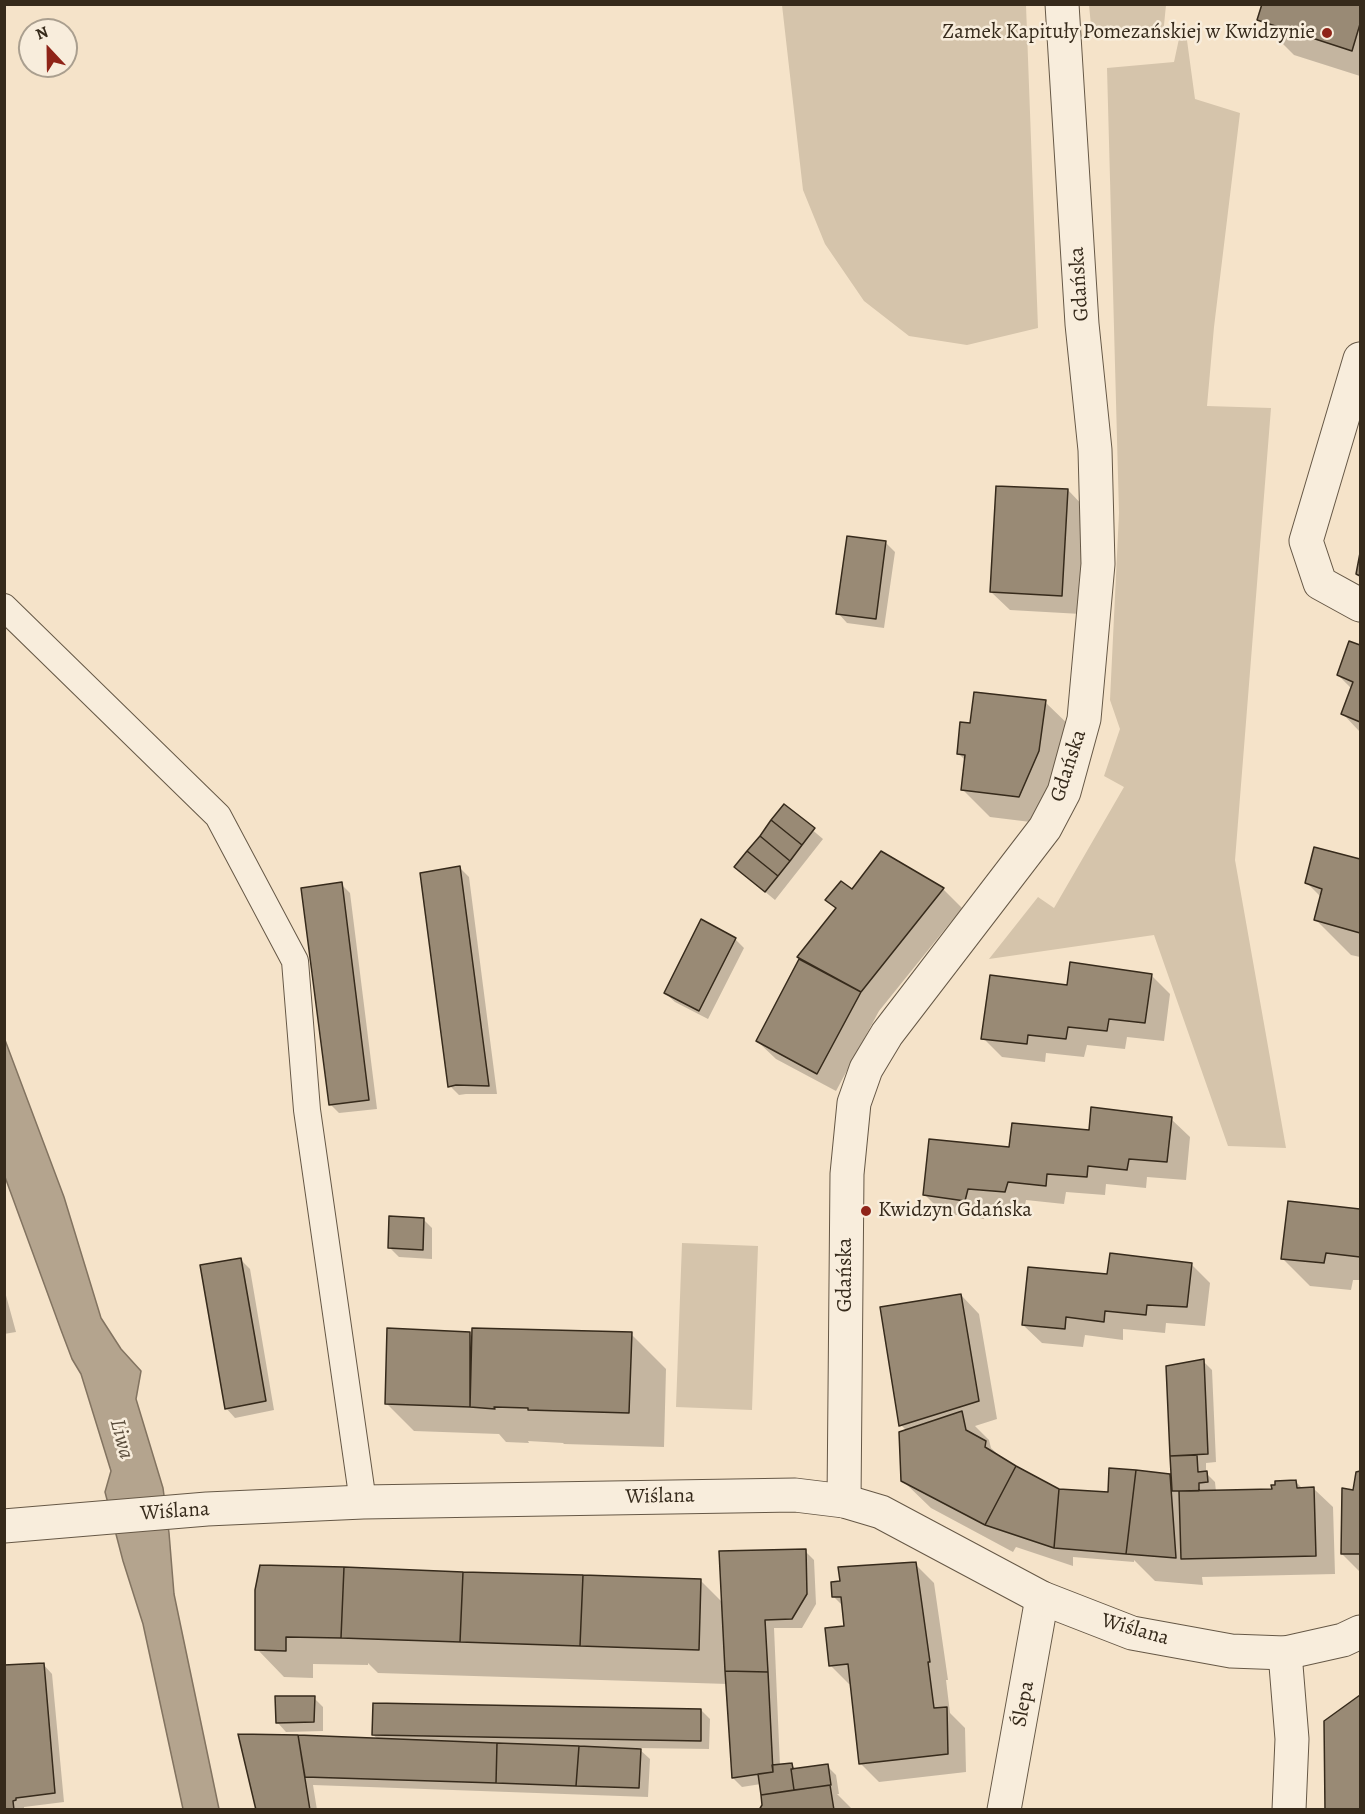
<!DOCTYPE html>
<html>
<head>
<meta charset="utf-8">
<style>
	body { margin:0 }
	#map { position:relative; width:1365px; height:1814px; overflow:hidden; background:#f5e3c9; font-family:Alegreya,serif }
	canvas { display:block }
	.frame { position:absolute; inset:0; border:6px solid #362a1b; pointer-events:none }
	.north { position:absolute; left:18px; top:18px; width:60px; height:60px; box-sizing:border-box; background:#f8eddc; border:2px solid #aa9f8f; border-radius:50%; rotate:338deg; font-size:16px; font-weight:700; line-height:24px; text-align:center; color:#362a1b }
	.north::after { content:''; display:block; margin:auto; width:21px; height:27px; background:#8f2418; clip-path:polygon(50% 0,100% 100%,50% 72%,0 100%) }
</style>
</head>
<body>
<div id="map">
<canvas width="1365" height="1814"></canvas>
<div class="frame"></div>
<div class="north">N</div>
</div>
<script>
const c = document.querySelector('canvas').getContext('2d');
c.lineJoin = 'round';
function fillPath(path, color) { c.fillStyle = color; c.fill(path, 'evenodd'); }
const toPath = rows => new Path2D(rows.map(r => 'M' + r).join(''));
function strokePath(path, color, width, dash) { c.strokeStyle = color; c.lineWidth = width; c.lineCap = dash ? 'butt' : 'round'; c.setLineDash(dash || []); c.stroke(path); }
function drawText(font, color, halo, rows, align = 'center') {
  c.font = font + ' Alegreya,serif'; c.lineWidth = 5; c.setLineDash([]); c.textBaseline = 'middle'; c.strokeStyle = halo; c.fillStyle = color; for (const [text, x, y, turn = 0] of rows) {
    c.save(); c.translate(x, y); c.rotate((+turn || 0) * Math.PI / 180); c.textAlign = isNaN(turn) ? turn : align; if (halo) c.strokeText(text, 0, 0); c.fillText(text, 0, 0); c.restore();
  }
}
const green = toPath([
	[782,5,1026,5,1038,328,967,345,909,336,864,301,825,244,803,190],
	[1089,5,1166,5,1163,35,1092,36],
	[1186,33,1195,99,1240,113,1214,327,1207,406,1271,408,1235,860,1286,1148,1228,1146,1154,935,989,959,1038,897,1054,908,1124,787,1104,776,1120,729,1110,700,1119,513,1107,68,1174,62,1180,34],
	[682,1243,758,1246,752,1410,676,1407]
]);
const water = toPath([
	[5,1040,64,1197,101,1318,121,1349,141,1371,136,1399,163,1488,169,1533,174,1594,219,1809,183,1809,143,1624,123,1561,105,1492,111,1471,81,1374,72,1359,61,1330,5,1177,5,1040]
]);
const shadow = toPath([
	[1264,4,1360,4,1360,76,1294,55,1259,20],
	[1068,490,1086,509,1081,614,1010,610,991,592],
	[885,542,895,552,884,628,847,623,838,613],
	[1350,643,1360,647,1360,732,1343,714,1352,689,1338,675],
	[1045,702,1073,729,1047,824,990,817,962,789,966,761,959,754,972,725],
	[784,806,823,839,775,900,746,876],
	[1315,849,1360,861,1360,957,1351,955,1316,920,1321,897,1306,882],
	[881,853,943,889,962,908,879,1011,836,1091,776,1059,757,1041,800,959,799,957,837,909,827,900,852,891],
	[460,868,469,877,497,1094,466,1094,459,1095,450,1086],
	[341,884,350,893,377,1109,339,1113,330,1104],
	[735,939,744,948,708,1019,675,1002,665,993],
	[1151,975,1170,994,1164,1041,1127,1037,1125,1049,1087,1045,1084,1057,1046,1053,1045,1062,1002,1057,983,1038,1069,987],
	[1171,1119,1190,1137,1186,1180,1147,1177,1146,1188,1106,1184,1105,1195,1066,1192,1064,1204,1026,1200,1024,1210,986,1208,984,1219,943,1213,924,1194,1010,1148,1090,1132],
	[1290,1203,1360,1211,1360,1280,1353,1280,1351,1290,1310,1286,1282,1258],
	[423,1219,432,1228,432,1259,399,1257,390,1248],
	[241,1260,250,1269,274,1410,235,1418,226,1408],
	[1191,1264,1210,1283,1205,1326,1166,1323,1165,1333,1123,1329,1123,1340,1085,1335,1083,1347,1042,1343,1023,1325,1109,1276],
	[4,1288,16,1332,4,1334],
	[961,1295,979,1314,997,1419,975,1426,989,1440,991,1448,1004,1460,1058,1490,1109,1494,1170,1475,1173,1478,1167,1367,1203,1361,1212,1370,1216,1462,1206,1463,1206,1473,1215,1482,1216,1492,1273,1490,1296,1482,1303,1489,1314,1489,1333,1507,1335,1574,1202,1577,1203,1585,1155,1581,1134,1560,1134,1562,1073,1557,1073,1566,1016,1547,1013,1552,931,1508,903,1481,907,1431,901,1425],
	[469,1334,473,1337,631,1334,666,1369,664,1447,564,1444,563,1443,528,1441,529,1443,506,1442,499,1434,414,1431,387,1404],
	[1360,1472,1360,1572,1342,1554,1358,1474],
	[805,1551,814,1560,816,1604,802,1628,774,1628,780,1766,792,1765,796,1770,827,1766,836,1775,839,1794,837,1794,853,1810,761,1810,764,1806,761,1784,742,1787,733,1778,728,1684,378,1673,368,1663,368,1665,313,1664,313,1678,284,1677,257,1649,257,1590,700,1580,723,1603],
	[915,1564,934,1583,948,1680,946,1680,950,1713,965,1728,966,1772,879,1782,860,1763,852,1684,849,1684,830,1665,846,1628,844,1607,834,1597],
	[43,1664,52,1674,64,1802,24,1807,24,1809,4,1810],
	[1360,1697,1360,1810,1326,1810,1325,1722],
	[314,1698,323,1707,323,1731,286,1732,277,1722],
	[701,1710,710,1719,709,1749,638,1748,650,1759,648,1797,313,1785,317,1810,258,1810,240,1735,379,1740,373,1735]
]);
const building = toPath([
	[1262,4,1360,4,1360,24,1352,51,1257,20,1262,4],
	[996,486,1068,489,1062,596,990,592,996,486],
	[847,536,886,541,876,619,836,614,847,536],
	[1360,553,1360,576,1356,574,1360,553],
	[1349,641,1360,645,1360,722,1341,714,1353,682,1337,675,1349,641],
	[974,692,1046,700,1039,751,1019,797,961,790,965,755,957,754,960,722,970,723,974,692],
	[784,804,815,828,802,845,771,820,784,804],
	[771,820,802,845,790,861,760,836,771,820],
	[760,836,790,861,778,876,747,851,760,836],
	[1314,847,1360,859,1360,933,1314,920,1322,889,1305,883,1314,847],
	[747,851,778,876,765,892,734,867,747,851],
	[881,851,944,888,861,992,797,957,836,908,825,900,841,881,852,889,881,851],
	[460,866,489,1086,456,1085,448,1087,420,873,460,866],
	[342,882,369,1100,329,1105,301,888,342,882],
	[701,919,736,938,699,1011,664,993,701,919],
	[799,959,861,992,817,1074,756,1041,799,959],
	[1070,962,1152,974,1145,1023,1109,1019,1107,1031,1068,1027,1066,1039,1028,1035,1027,1044,981,1039,990,975,1067,985,1070,962],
	[1091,1107,1172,1117,1167,1162,1129,1159,1127,1170,1088,1166,1087,1177,1047,1174,1046,1186,1008,1182,1005,1192,968,1189,965,1201,923,1195,929,1139,1009,1147,1012,1123,1089,1130,1091,1107],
	[1288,1201,1360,1209,1360,1257,1326,1253,1324,1263,1281,1259,1288,1201],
	[389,1216,424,1218,423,1250,388,1248,389,1216],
	[1110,1253,1192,1263,1187,1307,1147,1305,1146,1315,1105,1311,1104,1322,1066,1317,1065,1329,1022,1325,1028,1267,1107,1274,1110,1253],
	[241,1258,266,1401,225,1409,200,1265,241,1258],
	[961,1294,979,1401,899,1426,880,1307,961,1294],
	[387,1328,470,1332,470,1407,385,1404,387,1328],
	[472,1328,632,1332,629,1413,528,1410,528,1408,494,1407,495,1409,470,1407,472,1328],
	[1204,1359,1208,1454,1170,1456,1166,1366,1204,1359],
	[962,1411,966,1430,986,1441,985,1447,1016,1466,985,1525,901,1481,899,1432,962,1411],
	[1197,1455,1198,1472,1207,1471,1208,1482,1199,1483,1199,1491,1172,1491,1170,1456,1197,1455],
	[1016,1466,1059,1489,1054,1548,985,1525,1016,1466],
	[1109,1468,1136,1470,1126,1554,1054,1548,1059,1489,1108,1492,1109,1468],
	[1136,1470,1170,1474,1176,1558,1126,1554,1136,1470],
	[1360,1471,1360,1554,1341,1554,1342,1488,1353,1490,1356,1472,1360,1471],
	[1296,1480,1297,1488,1314,1487,1316,1556,1181,1559,1179,1491,1272,1489,1271,1485,1275,1485,1275,1481,1296,1480],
	[806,1549,807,1594,792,1619,765,1620,768,1672,725,1671,719,1551,806,1549],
	[916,1562,930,1662,928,1662,934,1708,947,1707,948,1754,859,1764,848,1664,829,1666,825,1628,844,1626,841,1597,832,1597,831,1582,840,1581,838,1567,916,1562],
	[260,1565,344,1567,341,1638,286,1637,286,1651,255,1650,255,1590,260,1565],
	[344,1567,463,1572,460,1642,341,1638,344,1567],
	[463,1572,583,1575,580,1646,460,1642,463,1572],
	[583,1575,701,1579,699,1650,580,1646,583,1575],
	[44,1663,55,1793,16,1798,16,1800,13,1801,14,1810,4,1810,4,1665,44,1663],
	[725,1671,768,1672,773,1772,732,1778,725,1671],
	[1360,1695,1360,1810,1325,1810,1324,1721,1360,1695],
	[275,1696,315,1696,314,1722,276,1723,275,1696],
	[373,1703,701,1709,701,1741,372,1735,373,1703],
	[238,1734,298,1735,310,1810,256,1810,238,1734],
	[298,1735,497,1743,496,1783,305,1777,298,1735],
	[497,1743,579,1746,576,1786,496,1783,497,1743],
	[579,1746,641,1749,639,1788,576,1786,579,1746],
	[792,1763,793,1769,791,1769,794,1790,761,1795,758,1774,773,1772,772,1765,792,1763],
	[828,1764,831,1785,794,1790,791,1769,828,1764],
	[830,1785,834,1810,759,1810,762,1805,761,1795,830,1785]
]);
const service = toPath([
	[4,607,218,816,295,961,307,1110,363,1502]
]);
const minor = toPath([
	[1360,359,1306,541,1320,583,1360,605],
	[844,1501,847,1174,854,1103,866,1069,887,1034,1045,828,1064,792,1084,719,1098,564,1095,450,1082,324,1062,4],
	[1285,1653,1292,1739,1289,1810],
	[1004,1810,1042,1598]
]);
const tertiary = toPath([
	[4,1526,207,1509,363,1502,795,1495,844,1501,881,1512,1042,1598,1132,1633,1231,1651,1285,1653,1343,1640,1360,1632]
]);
const markers = [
	[1327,33,6,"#8f2418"],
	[866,1211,6,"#8f2418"]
];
const poiNames = [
	["Zamek Kapituły Pomezańskiej w Kwidzynie",1315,33],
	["Kwidzyn Gdańska",878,1211,"left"]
];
const streetNames = [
	["Gdańska",1080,284,-94],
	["Gdańska",1069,766,-72],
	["Gdańska",846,1275,-90],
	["Wiślana",660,1497,-1],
	["Wiślana",175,1512,-4],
	["Wiślana",1135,1630,16],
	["Ślepa",1024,1704,-80]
];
const waterNames = [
	["Liwa",121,1439,75]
];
fillPath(green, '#d5c4ab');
fillPath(water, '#b4a48e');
strokePath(water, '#827360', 1.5);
fillPath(shadow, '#0003');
fillPath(building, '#998a75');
strokePath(building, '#362a1b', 1.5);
strokePath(service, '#665846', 28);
strokePath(minor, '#665846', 35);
strokePath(tertiary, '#665846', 35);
strokePath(service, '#f8eddc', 26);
strokePath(minor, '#f8eddc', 33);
strokePath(tertiary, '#f8eddc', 33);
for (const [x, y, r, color] of markers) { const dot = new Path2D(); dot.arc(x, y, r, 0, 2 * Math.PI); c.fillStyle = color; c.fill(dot); strokePath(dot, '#f8eddc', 2); }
drawText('21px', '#362a1b', '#f8eddc', poiNames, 'right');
drawText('21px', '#362a1b', '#f8eddc', streetNames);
drawText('italic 22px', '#5c4f3e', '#f8eddc', waterNames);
</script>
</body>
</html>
